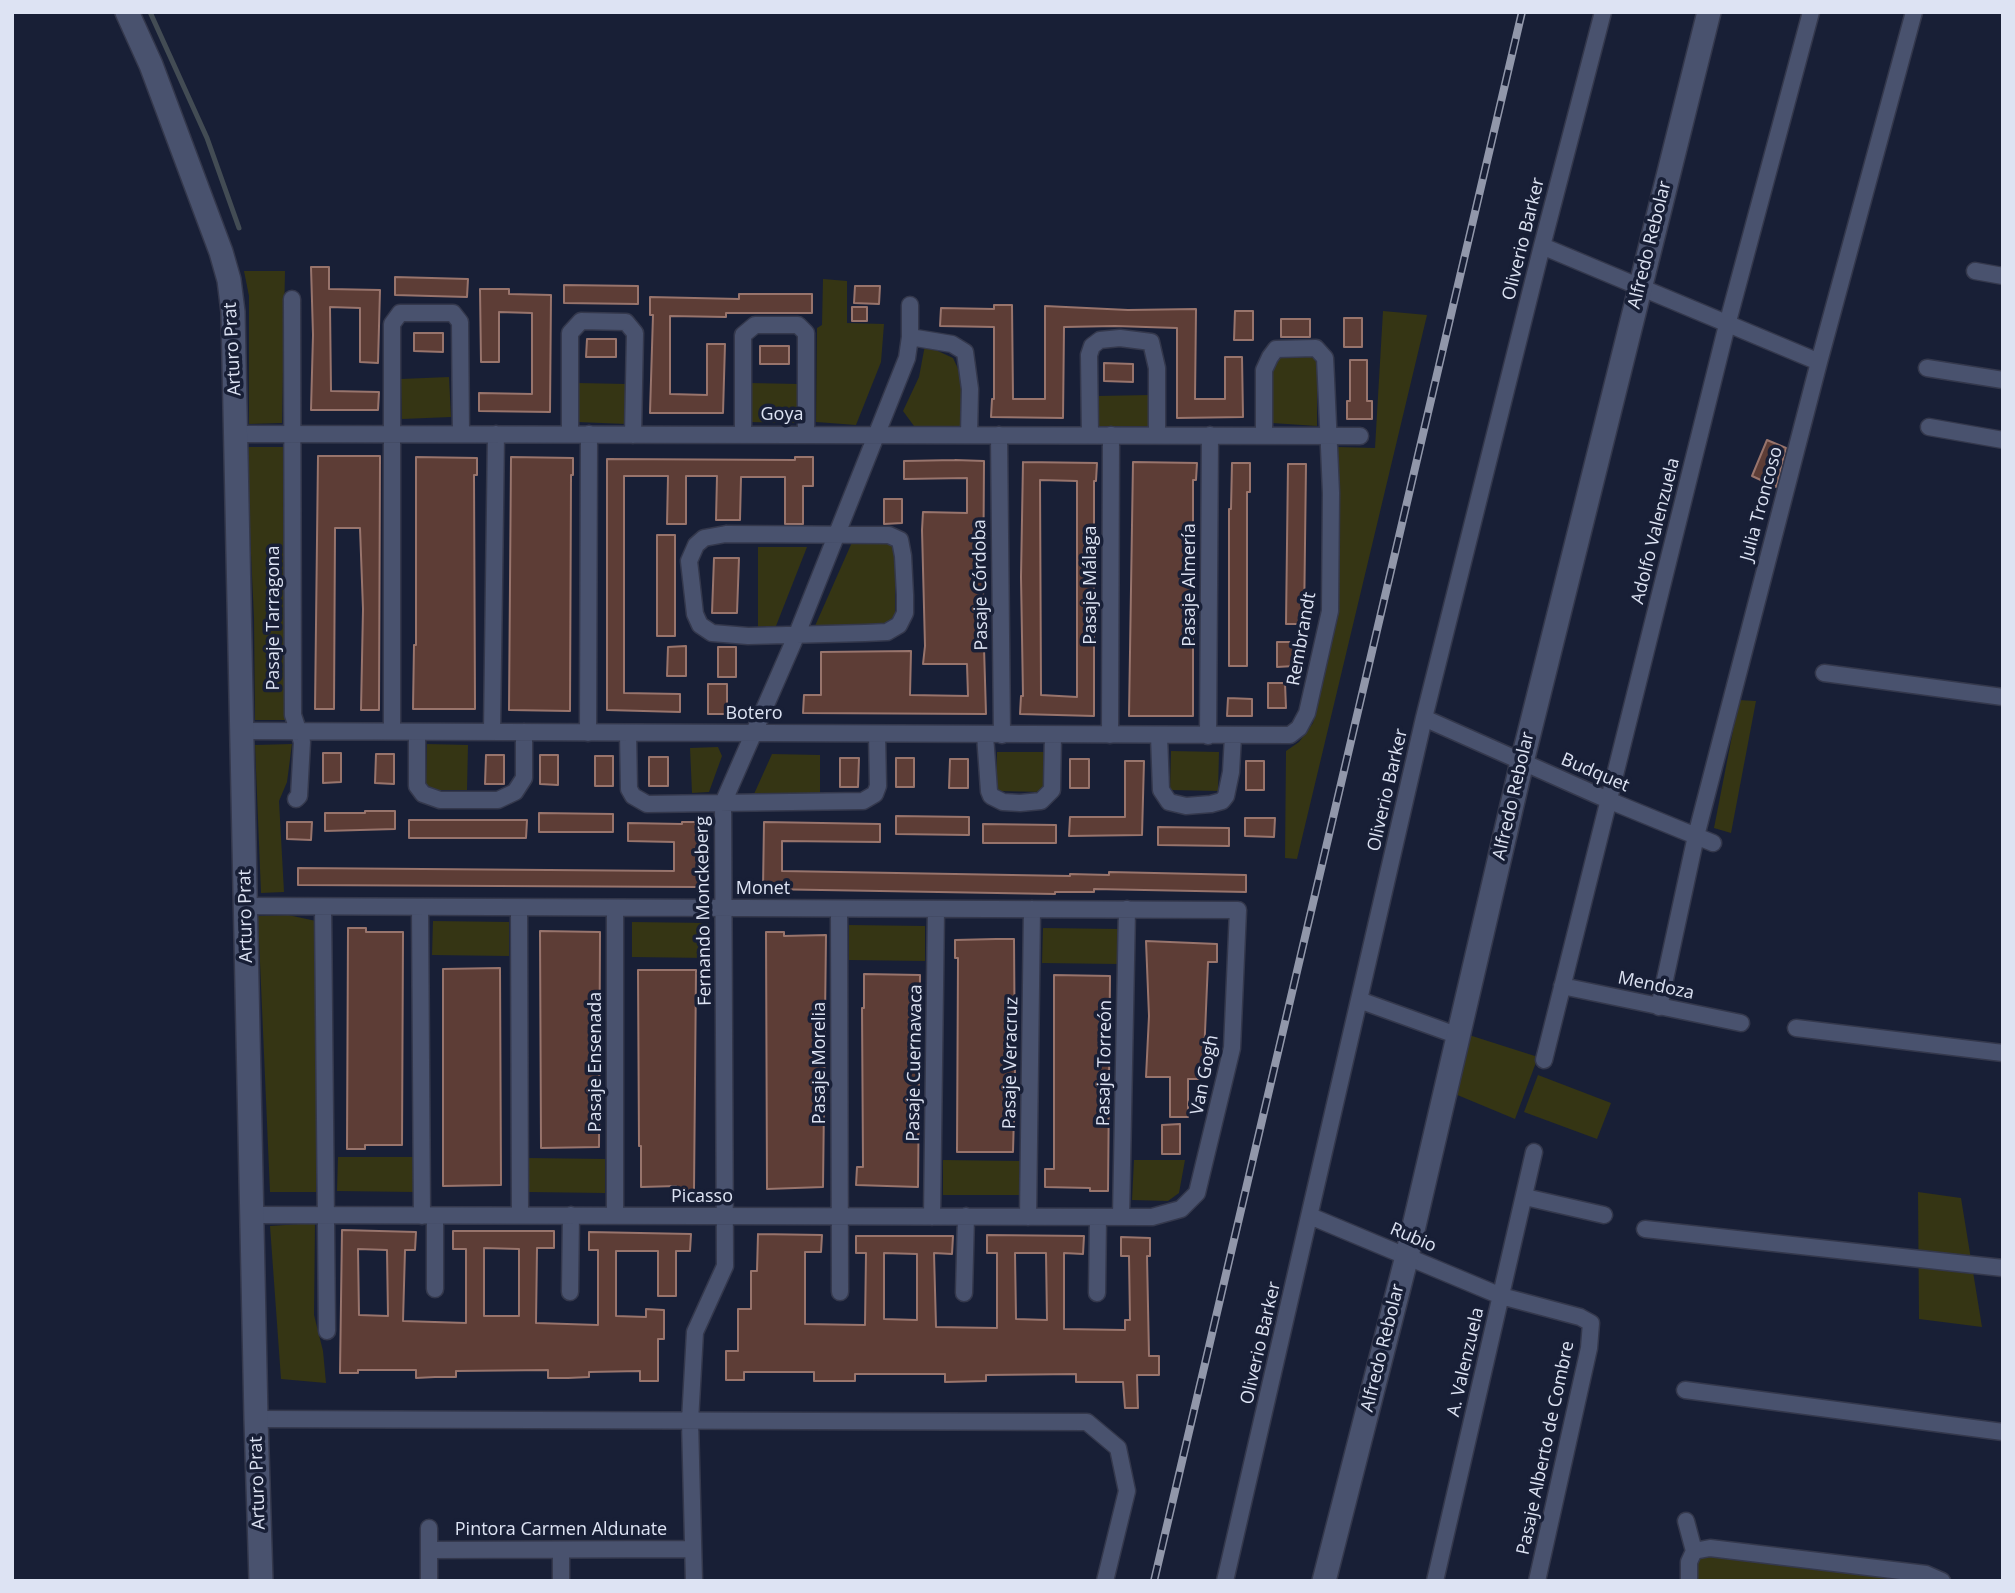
<!DOCTYPE html>
<html>
<head>
<meta charset="utf-8">
<style>
	body { margin:0 }
	#map { position:relative; width:2015px; height:1593px; overflow:hidden; background:#181f36; font-family:"Open Sans",sans-serif }
	canvas { display:block }
	.frame { position:absolute; inset:0; border:14px solid #dde3f3; pointer-events:none }
</style>
</head>
<body>
<div id="map">
<canvas width="2015" height="1593"></canvas>
<div class="frame"></div>
</div>
<script>
const c = document.querySelector('canvas').getContext('2d');
c.lineJoin = 'round';
function fillPath(path, color) { c.fillStyle = color; c.fill(path, 'evenodd'); }
const toPath = rows => new Path2D(rows.map(r => 'M' + r).join(''));
function strokePath(path, color, width, dash) { c.strokeStyle = color; c.lineWidth = width; c.lineCap = dash ? 'butt' : 'round'; c.setLineDash(dash || []); c.stroke(path); }
function drawText(font, color, halo, rows, align = 'center') {
  c.font = font + ' "Open Sans",sans-serif'; c.lineWidth = 7; c.setLineDash([]); c.textBaseline = 'middle'; c.strokeStyle = halo; c.fillStyle = color; for (const [text, x, y, turn = 0] of rows) {
    c.save(); c.translate(x, y); c.rotate((+turn || 0) * Math.PI / 180); c.textAlign = isNaN(turn) ? turn : align; if (halo) c.strokeText(text, 0, 0); c.fillText(text, 0, 0); c.restore();
  }
}
const green = toPath([
	[244,271,285,271,282,423,249,424,249,296],
	[823,279,847,281,847,323,884,324,881,362,856,425,816,422,817,328,822,325],
	[1383,311,1427,315,1297,859,1285,858,1286,751,1299,742,1313,723,1338,607,1335,454,1338,447,1375,448],
	[925,345,953,358,961,375,961,426,914,426,903,411,919,377],
	[1283,354,1307,355,1317,360,1317,426,1272,423,1273,367],
	[449,377,451,417,402,419,401,379],
	[578,383,626,384,626,424,577,422],
	[750,383,798,384,798,423,749,422],
	[1150,395,1150,426,1097,426,1097,396],
	[246,447,284,447,286,720,255,720,254,618],
	[853,540,887,542,895,549,895,616,883,625,815,626],
	[758,547,807,547,776,626,758,627],
	[1739,700,1756,701,1731,833,1714,828],
	[292,744,287,782,279,801,284,892,261,893,255,745],
	[427,744,468,745,467,790,432,790,426,784],
	[718,747,722,756,709,792,692,793,690,748],
	[1171,751,1219,752,1218,791,1170,790],
	[997,752,1046,752,1045,792,996,791],
	[772,754,820,755,820,794,754,794],
	[288,915,316,921,316,1192,270,1192,258,916],
	[433,921,509,922,509,956,432,955],
	[632,922,708,923,708,958,632,957],
	[849,925,925,926,925,961,849,960],
	[1043,928,1119,929,1118,964,1042,963],
	[1469,1035,1538,1057,1515,1119,1455,1094],
	[1538,1075,1611,1103,1597,1139,1524,1112],
	[338,1157,414,1157,413,1192,337,1191],
	[529,1158,605,1159,605,1193,529,1192],
	[943,1160,1020,1161,1019,1195,943,1195],
	[1134,1160,1185,1160,1179,1193,1168,1201,1132,1200],
	[1918,1192,1961,1198,1982,1327,1919,1319],
	[315,1223,314,1315,323,1351,326,1383,281,1379,270,1226],
	[1705,1556,1918,1581,1698,1581,1697,1559]
]);
const stream = toPath([
	[150,12,207,138,239,228]
]);
const building = toPath([
	[311,267,329,267,329,289,380,290,378,363,360,362,360,308,330,307,331,391,379,392,378,410,311,410,313,335,311,267],
	[395,277,468,279,467,297,395,295,395,277],
	[564,285,638,286,638,304,564,303,564,285],
	[855,286,880,286,879,304,854,303,855,286],
	[480,289,509,289,509,294,551,295,550,412,479,411,479,393,532,394,532,313,499,312,499,362,481,362,480,289],
	[739,294,812,294,812,313,726,313,726,317,670,316,670,394,707,395,707,344,725,344,723,413,650,413,653,315,650,315,650,297,739,299,739,294],
	[994,305,1012,305,1013,399,1045,399,1045,306,1128,310,1196,309,1195,399,1225,399,1225,357,1242,357,1243,417,1177,418,1177,328,1115,326,1064,327,1063,418,991,417,992,399,994,399,994,327,940,326,941,308,994,309,994,305],
	[852,307,867,307,867,321,852,321,852,307],
	[1235,311,1253,311,1253,340,1234,340,1235,311],
	[1344,318,1362,318,1362,347,1344,347,1344,318],
	[1281,319,1310,319,1310,337,1281,337,1281,319],
	[414,333,443,333,443,352,414,351,414,333],
	[587,339,616,339,616,357,586,357,587,339],
	[760,346,789,346,789,364,760,364,760,346],
	[1350,360,1367,360,1367,401,1372,401,1372,419,1347,419,1347,401,1350,401,1350,360],
	[1104,363,1133,364,1133,382,1104,381,1104,363],
	[1767,440,1786,448,1776,487,1752,476,1767,440],
	[318,456,380,456,379,710,361,710,363,609,360,528,335,528,334,709,315,709,318,456],
	[416,457,477,458,477,475,474,475,475,709,413,709,414,645,416,645,416,457],
	[511,457,573,458,573,475,571,475,570,711,509,710,511,457],
	[795,457,813,457,813,486,803,486,803,524,785,524,785,477,741,477,740,520,716,520,717,476,686,476,686,524,667,524,668,476,624,476,624,693,680,694,680,712,607,710,607,459,795,460,795,457],
	[955,460,984,461,983,614,986,714,803,713,804,695,821,695,821,652,911,651,910,695,968,696,967,664,923,664,925,646,922,530,923,512,967,513,967,478,904,479,904,461,955,460],
	[1023,462,1097,463,1096,481,1094,481,1094,716,1020,714,1021,696,1023,696,1021,577,1023,462],
	[1040,480,1077,481,1077,697,1041,695,1040,480],
	[1133,462,1197,463,1196,480,1193,480,1193,716,1129,716,1133,462],
	[1232,463,1250,463,1250,492,1247,492,1247,666,1229,666,1229,509,1231,509,1232,463],
	[1288,464,1306,464,1304,624,1286,624,1288,464],
	[884,499,902,499,902,523,884,524,884,499],
	[657,535,675,535,675,636,657,636,657,535],
	[714,558,739,558,737,613,712,613,714,558],
	[1277,642,1294,642,1294,666,1277,667,1277,642],
	[686,646,686,676,667,676,668,647,686,646],
	[718,647,736,647,736,677,718,677,718,647],
	[1268,683,1285,683,1286,708,1268,708,1268,683],
	[708,684,727,684,727,714,708,714,708,684],
	[1228,698,1252,699,1252,716,1227,716,1228,698],
	[323,753,341,753,341,782,323,783,323,753],
	[376,754,394,754,394,784,375,783,376,754],
	[486,755,504,755,504,784,485,784,486,755],
	[540,755,558,755,558,785,540,784,540,755],
	[595,756,613,756,613,786,595,786,595,756],
	[649,757,668,757,668,786,649,786,649,757],
	[840,758,859,758,858,787,840,787,840,758],
	[896,758,914,758,914,787,896,787,896,758],
	[950,759,968,759,968,788,949,788,950,759],
	[1070,759,1089,759,1089,788,1070,788,1070,759],
	[1125,761,1144,761,1142,835,1069,836,1070,817,1125,817,1125,761],
	[1246,761,1264,761,1264,790,1246,790,1246,761],
	[365,811,395,811,395,829,325,831,325,813,365,813,365,811],
	[539,813,613,814,613,832,539,832,539,813],
	[896,816,969,817,969,835,896,834,896,816],
	[1245,818,1275,818,1274,837,1245,836,1245,818],
	[409,820,527,820,526,838,409,838,409,820],
	[287,822,312,822,311,840,287,839,287,822],
	[682,822,700,822,698,887,298,885,298,868,674,871,674,842,628,841,628,823,682,824,682,822],
	[764,822,880,824,880,842,782,841,782,871,1070,876,1070,874,1109,875,1109,872,1246,875,1246,892,1094,889,1094,892,1055,892,1055,894,763,889,764,822],
	[983,824,1056,825,1056,843,983,843,983,824],
	[1158,827,1229,828,1229,846,1158,845,1158,827],
	[348,928,366,928,366,932,403,932,402,1145,365,1145,365,1149,347,1149,348,928],
	[540,931,600,932,599,1147,541,1148,540,931],
	[766,932,784,932,784,936,826,935,823,1187,767,1189,766,932],
	[996,939,1014,939,1015,1078,1013,1152,957,1152,958,958,955,958,955,940,996,939],
	[1146,941,1217,944,1217,962,1208,962,1203,1079,1188,1079,1188,1117,1170,1117,1170,1077,1146,1077,1149,1016,1146,941],
	[500,968,501,1185,443,1186,443,969,500,968],
	[638,970,696,970,694,1190,676,1190,676,1186,641,1187,641,1146,639,1146,638,970],
	[864,974,920,975,918,1187,856,1185,857,1167,863,1167,862,1008,864,1008,864,974],
	[1054,975,1110,976,1108,1191,1090,1191,1090,1188,1045,1187,1045,1169,1054,1169,1054,975],
	[1180,1124,1180,1154,1162,1154,1162,1125,1180,1124],
	[342,1230,416,1232,415,1250,405,1250,403,1321,466,1323,466,1249,453,1249,453,1231,554,1231,554,1248,537,1248,536,1323,598,1325,598,1250,589,1250,589,1232,691,1234,690,1251,676,1251,676,1296,658,1296,658,1251,616,1251,616,1316,646,1317,646,1309,664,1310,664,1339,658,1339,658,1381,640,1381,640,1371,589,1372,589,1377,568,1378,548,1378,548,1370,456,1371,456,1377,435,1377,416,1378,416,1370,358,1370,358,1373,340,1373,342,1230],
	[484,1248,519,1249,519,1316,484,1316,484,1248],
	[358,1249,387,1250,388,1316,359,1315,358,1249],
	[758,1234,822,1235,821,1252,805,1252,805,1324,865,1325,866,1253,856,1253,856,1236,953,1236,952,1254,934,1253,936,1327,997,1328,997,1253,987,1253,987,1235,1084,1236,1083,1254,1064,1253,1064,1329,1125,1330,1125,1320,1130,1320,1129,1256,1121,1256,1121,1237,1150,1238,1150,1256,1147,1256,1149,1356,1159,1356,1159,1375,1137,1375,1138,1408,1125,1408,1123,1382,1076,1382,1076,1374,986,1375,986,1381,945,1382,945,1374,855,1374,855,1381,814,1381,814,1372,744,1372,744,1380,726,1380,726,1351,738,1351,738,1309,751,1309,751,1271,757,1271,758,1234],
	[884,1253,917,1254,917,1320,884,1319,884,1253],
	[1015,1253,1046,1253,1047,1320,1016,1319,1015,1253]
]);
const street = toPath([
	[1542,246,1819,362],
	[1975,271,2003,276],
	[292,299,293,715,302,742,299,796,296,799],
	[910,337,952,344,965,352,970,389,969,435],
	[1927,368,2003,380],
	[1929,427,2003,440],
	[237,434,1360,436],
	[570,434,570,333,581,321,626,322,635,333,633,435],
	[743,435,743,335,755,325,798,325,806,333,806,435],
	[999,435,1002,735],
	[1090,435,1089,355,1092,346,1100,340,1120,338,1151,342,1157,368,1157,435],
	[726,534,889,535,900,540,903,556,905,595,905,613,899,625,887,632,865,633,748,636,712,633,700,625,695,614,689,561,696,545,704,538,726,534],
	[1824,673,2003,697],
	[1424,718,1608,800,1713,843],
	[242,731,1290,735,1299,728,1307,713,1330,611,1331,493,1326,379,1325,358,1316,348,1276,349,1270,357,1264,370,1264,435],
	[392,731,392,324,400,313,453,313,460,322,461,434],
	[417,732,417,786,423,794,440,800,498,800,515,792,524,778,524,732],
	[492,732,496,434],
	[588,733,589,434],
	[628,733,629,789,633,796,647,804,863,801,875,794,878,786,877,734],
	[985,735,989,791,991,796,1003,802,1020,803,1041,801,1052,790,1053,735],
	[1110,735,1111,435],
	[1159,736,1161,790,1169,802,1186,806,1211,804,1222,801,1226,796,1231,772,1233,736],
	[1208,736,1210,435],
	[245,906,1238,910,1232,1048,1197,1193,1181,1209,1152,1217,251,1215],
	[323,907,327,1331],
	[420,908,422,1216],
	[519,908,520,1215],
	[615,908,615,1216],
	[839,909,840,1292],
	[1562,986,1741,1023],
	[1359,1000,1456,1035],
	[1659,1007,1696,836,1819,362,1914,12],
	[1796,1028,2003,1053],
	[1544,1060,1727,325,1811,12],
	[1525,1197,1604,1215],
	[435,1216,435,1289],
	[1310,1216,1501,1296,1580,1317,1591,1323,1589,1348,1537,1581],
	[932,1217,936,909],
	[1028,1217,1032,909],
	[1121,1217,1127,909],
	[1645,1229,2003,1268],
	[570,1292,571,1215],
	[964,1293,966,1216],
	[1097,1293,1098,1217],
	[1685,1390,2003,1432],
	[256,1419,1087,1422,1118,1448,1127,1491,1105,1581],
	[1686,1521,1694,1551,1689,1562,1689,1581],
	[429,1550,693,1549],
	[561,1550,561,1581],
	[1694,1551,1710,1548,1926,1574,1942,1581],
	[429,1581,429,1528],
	[694,1581,690,1421,695,1332,725,1266,723,803,797,634,907,358,910,337,910,305],
	[1225,1581,1424,718,1542,246,1603,12],
	[1435,1581,1534,1152]
]);
const secondary = toPath([
	[127,12,151,65,221,252,229,280,233,312,256,1419,261,1581],
	[1324,1581,1407,1256,1522,762,1709,12]
]);
const rail = toPath([
	[1154,1581,1522,12]
]);
const streetNames = [
	["Oliverio Barker",1524,239,-76],
	["Alfredo Rebolar",1650,245,-76],
	["Arturo Prat",233,349,-93],
	["Goya",782,415],
	["Julia Troncoso",1762,504,-75],
	["Adolfo Valenzuela",1656,531,-76],
	["Pasaje Córdoba",981,585,-91],
	["Pasaje Málaga",1091,585,-90],
	["Pasaje Almería",1190,585,-90],
	["Pasaje Tarragona",274,618,-90],
	["Rembrandt",1302,639,-80],
	["Botero",754,714],
	["Budquet",1595,773,23],
	["Oliverio Barker",1388,790,-77],
	["Alfredo Rebolar",1514,796,-77],
	["Monet",763,889],
	["Fernando Monckeberg",704,911,-91],
	["Arturo Prat",246,916,-91],
	["Mendoza",1656,986,12],
	["Pasaje Ensenada",596,1062,-90],
	["Pasaje Morelia",820,1063,-90],
	["Pasaje Cuernavaca",915,1063,-89],
	["Pasaje Veracruz",1011,1063,-89],
	["Pasaje Torreón",1105,1063,-89],
	["Van Gogh",1205,1075,-79],
	["Picasso",702,1197],
	["Rubio",1413,1238,23],
	["Oliverio Barker",1261,1343,-77],
	["Alfredo Rebolar",1383,1348,-76],
	["A. Valenzuela",1466,1362,-77],
	["Pasaje Alberto de Combre",1546,1448,-78],
	["Arturo Prat",258,1483,-92],
	["Pintora Carmen Aldunate",561,1530]
];
fillPath(green, '#353514');
strokePath(stream, '#434c54', 5);
fillPath(building, '#5d3d36');
strokePath(building, '#98746c', 2);
strokePath(street, '#34384c', 19);
strokePath(secondary, '#34384c', 26);
strokePath(street, '#49526e', 16);
strokePath(secondary, '#49526e', 23);
strokePath(rail, '#9197aa', 8);
strokePath(rail, '#181f36', 5, [16]);
drawText('18px', '#dde3f3', '#181f36', streetNames);
</script>
</body>
</html>
